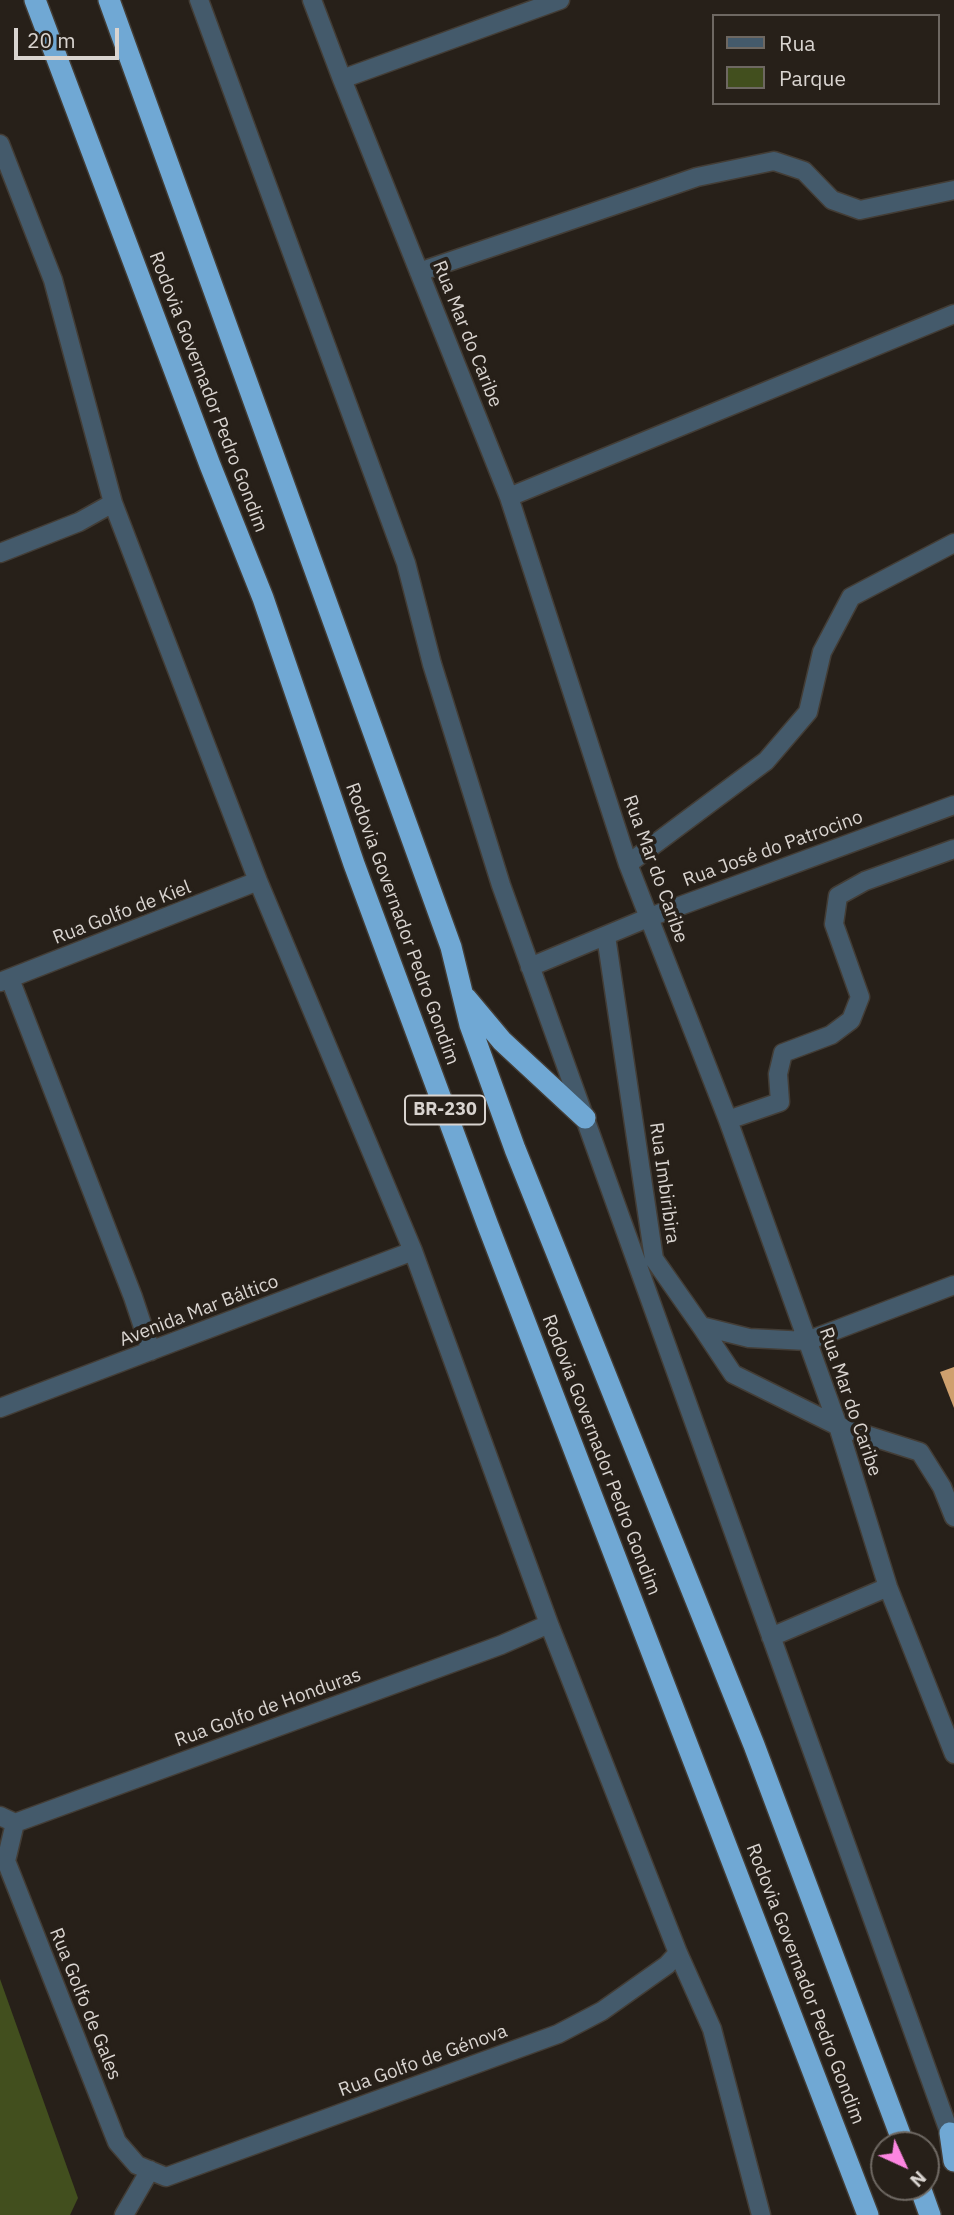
<!DOCTYPE html>
<html>
<head>
<meta charset="utf-8">
<style>
	body { margin:0 }
	#map { position:relative; width:954px; height:2215px; overflow:hidden; background:#272019; font-family:"IBM Plex Sans",sans-serif }
	canvas { display:block }
	.legend { position:absolute; left:712px; top:14px; width:228px; height:91px; box-sizing:border-box; background:#272019; border:2px solid #6e6862; margin:0; padding:9px 12px; list-style:none; font-size:21px; color:#d9d4d0 }
	.legend li { display:flex; align-items:center; gap:14px; height:35px }
	.legend b { width:35px; border:2px solid #6e6862 }
	.north { position:absolute; left:870px; top:2131px; width:70px; height:70px; box-sizing:border-box; background:#272019; border:2px solid #6e6862; border-radius:50%; rotate:135deg; font-size:19px; font-weight:700; line-height:28px; text-align:center; color:#d9d4d0 }
	.north::after { content:''; display:block; margin:auto; width:24px; height:32px; background:#fd86e1; clip-path:polygon(50% 0,100% 100%,50% 72%,0 100%) }
	.scale { position:absolute; left:14px; top:28px; width:105px; height:32px; box-sizing:border-box; border:4px solid #d9d4d0; border-top:0; padding-left:9px; font-size:21px; line-height:24px; white-space:nowrap; color:#d9d4d0; -webkit-text-stroke:5px #272019; paint-order:stroke }
</style>
</head>
<body>
<div id="map">
<canvas width="954" height="2215"></canvas>
<ul class="legend">
<li><b style="height:9px;background:#445a6b"></b>Rua</li>
<li><b style="height:19px;background:#424f1e"></b>Parque</li>
</ul>
<div class="north">N</div>
<div class="scale">20 m</div>
</div>
<script>
const c = document.querySelector('canvas').getContext('2d');
c.lineJoin = 'round';
function fillPath(path, color) { c.fillStyle = color; c.fill(path, 'evenodd'); }
const toPath = rows => new Path2D(rows.map(r => 'M' + r).join(''));
function strokePath(path, color, width, dash) { c.strokeStyle = color; c.lineWidth = width; c.lineCap = dash ? 'butt' : 'round'; c.setLineDash(dash || []); c.stroke(path); }
function drawText(font, color, halo, rows, align = 'center') {
  c.font = font + ' "IBM Plex Sans",sans-serif'; c.lineWidth = 7; c.setLineDash([]); c.textBaseline = 'middle'; c.strokeStyle = halo; c.fillStyle = color; for (const [text, x, y, turn = 0] of rows) {
    c.save(); c.translate(x, y); c.rotate((+turn || 0) * Math.PI / 180); c.textAlign = isNaN(turn) ? turn : align; if (halo) c.strokeText(text, 0, 0); c.fillText(text, 0, 0); c.restore();
  }
}
const green = toPath([
	[0,1979,78,2198,70,2215,0,2215]
]);
const building = toPath([
	[954,1367,954,1408,940,1372]
]);
const minor = toPath([
	[199,0,406,563,432,664,501,885,954,2145],
	[312,0,342,79,509,497,628,864,728,1120,838,1426,888,1587,954,1754],
	[342,79,560,0],
	[0,144,53,280,113,503,258,881,413,1251,549,1624,678,1953,712,2029,761,2215],
	[419,272,697,177,774,161,804,171,832,200,860,210,954,190],
	[509,497,954,314],
	[0,553,79,522,113,503],
	[628,864,766,761,808,712,822,652,851,597,954,543],
	[606,936,654,1259,701,1326,749,1338,807,1341,954,1285],
	[530,967,650,917,954,805],
	[10,979,133,1297,151,1351],
	[0,982,258,881],
	[728,1120,780,1102,778,1074,783,1053,831,1035,851,1020,860,997,834,924,838,896,865,881,954,849],
	[701,1326,733,1374,838,1426,920,1452,942,1487,954,1517],
	[0,1408,413,1251],
	[771,1637,888,1587],
	[0,1816,15,1823,501,1645,549,1624],
	[15,1823,6,1861,117,2142,137,2165,166,2177,558,2034,602,2011,667,1965,678,1953],
	[124,2215,150,2170]
]);
const highway = toPath([
	[35,0,210,465,263,598,354,864,487,1223,868,2215],
	[109,0,451,947,470,1025,515,1149,754,1745,904,2145],
	[466,998,502,1041,585,1118],
	[950,2133,954,2161],
	[920,2187,930,2215]
]);
const shields = [
	[445,1110,80]
];
const shieldNames = [
	["BR-230",445,1110]
];
const streetNames = [
	["Rua Mar do Caribe",467,334,68],
	["Rodovia Governador Pedro Gondim",208,392,69],
	["Rua José do Patrocino",773,849,-20],
	["Rua Mar do Caribe",655,869,70],
	["Rua Golfo de Kiel",122,913,-21],
	["Rodovia Governador Pedro Gondim",402,924,70],
	["Rua Imbiribira",664,1183,82],
	["Avenida Mar Báltico",199,1311,-21],
	["Rua Mar do Caribe",850,1402,71],
	["Rodovia Governador Pedro Gondim",601,1455,69],
	["Rua Golfo de Honduras",268,1708,-20],
	["Rodovia Governador Pedro Gondim",805,1984,69],
	["Rua Golfo de Gales",85,2004,68],
	["Rua Golfo de Génova",423,2061,-20]
];
fillPath(green, '#424f1e');
fillPath(building, '#cfa06e');
strokePath(minor, '#433d36', 21);
strokePath(highway, '#433d36', 24);
strokePath(minor, '#445a6b', 18);
strokePath(highway, '#70a8d4', 21);
for (const [x, y, w] of shields) { const box = new Path2D(); box.roundRect(x - w / 2, y - 14.5, w, 29, 5); c.fillStyle = '#272019'; c.fill(box); strokePath(box, '#d9d4d0', 2); }
drawText('bold 18px', '#d9d4d0', null, shieldNames);
drawText('19px', '#d9d4d0', '#272019', streetNames);
</script>
</body>
</html>
